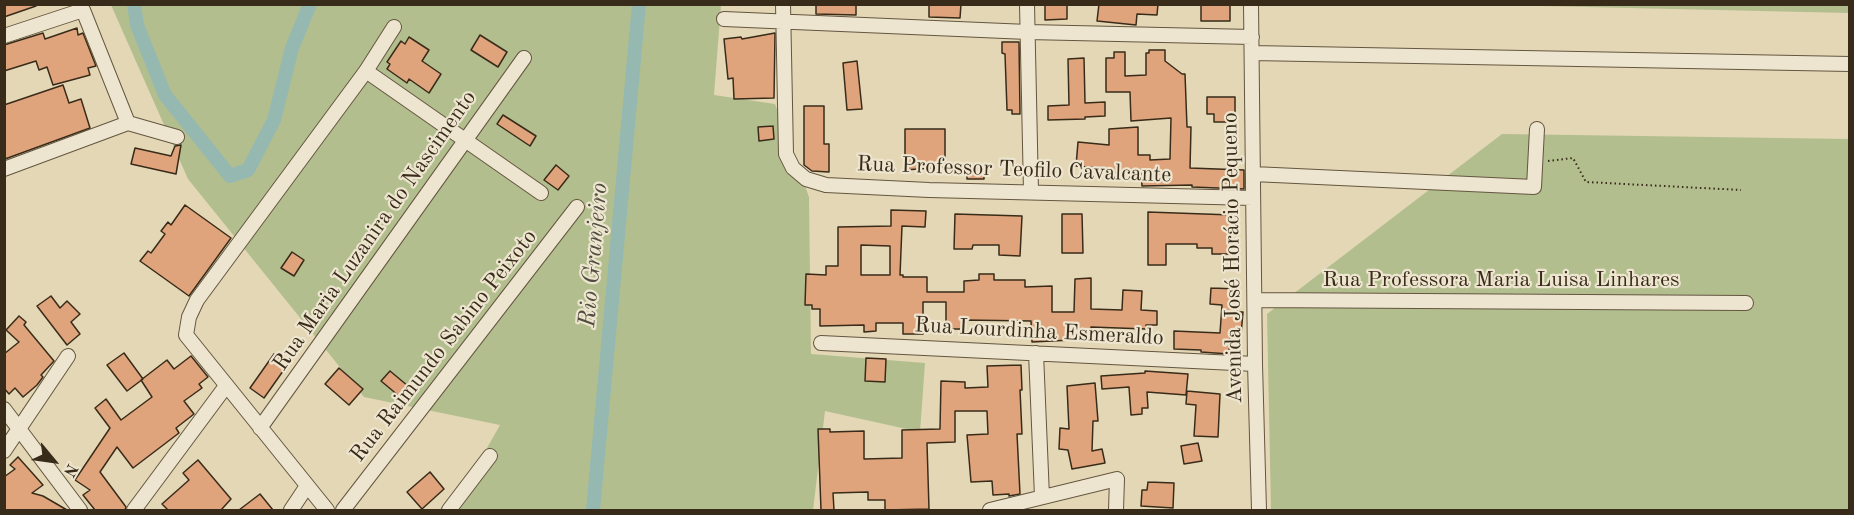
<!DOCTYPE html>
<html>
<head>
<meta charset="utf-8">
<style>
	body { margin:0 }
	#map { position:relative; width:1854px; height:515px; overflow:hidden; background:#e3d7b5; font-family:"Old Standard TT",serif }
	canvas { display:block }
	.frame { position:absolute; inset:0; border:6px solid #392b19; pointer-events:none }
	.north { position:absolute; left:24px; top:431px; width:60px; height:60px; -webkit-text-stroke:4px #ede5cf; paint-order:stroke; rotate:119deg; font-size:16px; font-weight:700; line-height:24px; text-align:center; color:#392b19 }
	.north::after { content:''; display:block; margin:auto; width:21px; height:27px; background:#392b19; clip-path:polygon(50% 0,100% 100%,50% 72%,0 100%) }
</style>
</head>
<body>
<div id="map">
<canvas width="1854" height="515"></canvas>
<div class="frame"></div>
<div class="north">N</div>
</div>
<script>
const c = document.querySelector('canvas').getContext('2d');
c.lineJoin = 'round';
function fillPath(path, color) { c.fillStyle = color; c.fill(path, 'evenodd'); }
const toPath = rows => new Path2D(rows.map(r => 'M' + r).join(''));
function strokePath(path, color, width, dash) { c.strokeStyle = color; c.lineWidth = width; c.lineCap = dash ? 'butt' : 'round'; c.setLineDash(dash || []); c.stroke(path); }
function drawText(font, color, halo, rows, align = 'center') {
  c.font = font + ' "Old Standard TT",serif'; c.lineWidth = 4.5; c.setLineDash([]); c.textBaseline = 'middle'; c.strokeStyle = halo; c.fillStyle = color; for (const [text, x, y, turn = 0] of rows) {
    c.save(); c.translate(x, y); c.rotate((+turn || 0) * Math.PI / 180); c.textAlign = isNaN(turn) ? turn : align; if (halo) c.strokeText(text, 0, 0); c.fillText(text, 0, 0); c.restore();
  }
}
const green = toPath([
	[1849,4,1849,13,1499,5,1499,4],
	[111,5,721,5,714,95,775,104,809,197,811,354,925,363,920,432,825,411,813,510,452,510,500,425,364,397,188,179],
	[1502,134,1849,139,1849,510,1271,510,1267,314]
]);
const canal = toPath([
	[134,4,137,25,165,95,230,176,248,170,274,120,292,48,310,4],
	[593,510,639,4]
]);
const building = toPath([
	[4,4,36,4,36,6,4,17,4,4],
	[816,4,856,4,856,15,816,14,816,4],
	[929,4,961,4,960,18,929,17,929,4],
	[1045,4,1067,4,1067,19,1045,20,1045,4],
	[1099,4,1158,4,1157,15,1137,14,1136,25,1097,21,1099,4],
	[1201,4,1230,4,1230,21,1201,21,1201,4],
	[77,28,78,35,83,33,96,66,88,68,90,75,53,85,47,67,39,70,36,61,4,71,4,45,43,33,45,39,77,28],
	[775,33,774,98,734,99,733,78,728,79,724,39,741,37,742,39,775,33],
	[480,35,507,52,498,67,471,50,480,35],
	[409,37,429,50,422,61,441,74,429,93,409,79,407,83,387,69,390,64,387,62,401,41,405,44,409,37],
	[1002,42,1019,42,1020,114,1012,114,1012,110,1007,110,1005,54,1002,53,1002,42],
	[1149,50,1165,50,1165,61,1182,74,1185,74,1187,127,1191,127,1190,168,1244,170,1244,189,1192,187,1192,185,1142,186,1141,171,1110,173,1110,169,1076,166,1078,142,1109,145,1109,129,1138,127,1138,155,1150,155,1150,160,1170,159,1171,118,1131,121,1130,92,1106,92,1106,58,1114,58,1114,52,1125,52,1125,76,1146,75,1146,53,1149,53,1149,50],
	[1084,58,1085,103,1105,102,1105,116,1085,117,1085,119,1048,120,1048,106,1069,105,1068,59,1084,58],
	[857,61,862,109,847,110,843,63,857,61],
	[63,85,69,103,81,99,90,128,5,159,4,105,63,85],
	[1207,97,1235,97,1235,122,1214,122,1214,114,1207,114,1207,97],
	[804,106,824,106,824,144,829,144,829,172,812,171,804,165,804,106],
	[503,115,536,136,530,146,497,124,503,115],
	[773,126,774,139,759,141,758,127,773,126],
	[905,129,945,129,945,167,905,170,905,129],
	[181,145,176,174,131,164,135,148,171,156,175,146,181,145],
	[556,165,569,176,558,190,544,180,556,165],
	[984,165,984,179,967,179,967,166,984,165],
	[185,205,231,238,189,296,140,261,148,251,151,253,165,234,161,231,168,222,171,225,185,205],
	[891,210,926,211,925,227,902,226,900,275,903,275,903,277,927,277,927,292,964,292,964,281,979,280,979,274,994,274,994,280,1025,280,1025,287,1052,286,1052,312,1074,312,1075,279,1091,278,1091,309,1122,310,1123,290,1142,291,1141,310,1157,311,1157,325,1146,325,1146,329,1091,327,1092,339,1032,342,1031,321,964,320,964,329,946,329,946,302,923,302,923,334,903,334,903,323,876,323,876,331,864,332,864,325,820,326,820,309,812,309,812,305,805,305,806,274,826,275,826,266,838,266,838,227,891,226,891,210],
	[861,245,890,246,890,275,861,275,861,245],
	[1148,212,1232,215,1231,254,1212,254,1212,248,1197,248,1197,244,1166,244,1166,265,1148,265,1148,212],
	[955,214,1022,216,1020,256,999,255,999,245,973,245,972,249,954,249,955,214],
	[1062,214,1082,214,1083,253,1062,253,1062,214],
	[292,252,304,260,294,276,281,268,292,252],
	[1211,288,1238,289,1237,312,1243,312,1241,335,1230,334,1229,354,1201,352,1201,350,1174,349,1174,331,1220,333,1222,305,1210,304,1211,288],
	[51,296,60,308,67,301,80,314,71,322,80,334,67,345,37,306,51,296],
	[19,316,26,322,24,325,54,361,41,375,43,377,37,385,23,397,15,388,9,394,4,388,4,354,19,342,6,330,19,316],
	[124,353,143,379,127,391,107,365,124,353],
	[274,354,288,364,264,398,250,388,274,354],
	[191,356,208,377,199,384,202,388,184,401,194,414,176,428,179,433,133,468,117,447,100,472,126,507,125,510,95,510,83,495,90,490,75,480,110,428,95,408,106,399,121,420,152,397,141,380,167,360,174,369,191,356],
	[866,358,886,359,885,382,865,381,866,358],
	[1021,365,1022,390,1020,390,1022,434,1017,434,1020,494,1009,496,1009,494,993,495,992,481,971,482,967,435,988,434,987,411,955,411,955,442,927,443,929,509,885,510,885,500,868,500,868,492,833,493,834,510,821,510,818,429,830,429,830,432,864,431,864,459,902,458,902,430,940,429,941,381,965,382,965,388,988,387,987,366,1021,365],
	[339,368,363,389,349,405,325,384,339,368],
	[390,371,414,391,405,401,381,381,390,371],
	[1145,371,1188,374,1186,395,1147,392,1148,408,1142,408,1142,414,1131,415,1129,387,1102,389,1101,376,1145,373,1145,371],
	[1095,383,1098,421,1093,421,1092,451,1102,449,1105,463,1072,469,1068,450,1059,449,1060,428,1069,429,1067,386,1095,383],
	[1187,391,1220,394,1218,437,1194,436,1196,405,1186,404,1187,391],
	[1198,443,1202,461,1184,464,1181,446,1198,443],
	[18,457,43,485,32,493,43,496,67,510,4,510,4,477,15,469,10,465,18,457],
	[198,460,231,499,221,510,168,510,162,504,189,480,183,473,198,460],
	[430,472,444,489,422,509,407,492,430,472],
	[1148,482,1174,483,1173,508,1141,506,1142,490,1147,490,1148,482],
	[260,494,273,510,239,510,260,494]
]);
const path = toPath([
	[1548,161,1573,158,1586,182,1741,190]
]);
const minor = toPath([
	[783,4,786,154,793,168,806,179,826,185,929,190,1253,198],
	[1027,4,1031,192],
	[1251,4,1255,364,1259,510],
	[724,19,1028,32,1252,37],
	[4,36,83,10,128,123],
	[1252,53,1850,64],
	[366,71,541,193],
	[4,169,128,123,177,137],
	[1253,174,1534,187,1537,129],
	[1256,300,1746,303],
	[821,343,1255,364],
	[1036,353,1042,497],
	[4,409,80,510],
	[260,428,524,58],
	[4,451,68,356],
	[134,510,226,386],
	[291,510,307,486],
	[327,510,186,335,189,317,197,300,366,71,394,27],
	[343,510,577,207],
	[449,510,490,456],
	[990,510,1117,479,1116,510]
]);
const streetNames = [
	["Rua Professor Teofilo Cavalcante",1014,170,2],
	["Rua Maria Luzanira do Nascimento",375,231,-55],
	["Avenida José Horácio Pequeno",1233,258,-91],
	["Rua Professora Maria Luisa Linhares",1501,280],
	["Rua Lourdinha Esmeraldo",1039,332,3],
	["Rua Raimundo Sabino Peixoto",444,346,-52]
];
const waterNames = [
	["Rio Granjeiro",594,255,-85]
];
fillPath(green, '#b3be8e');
strokePath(canal, '#95b9b1', 14);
fillPath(building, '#e0a47d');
strokePath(building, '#392b19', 1.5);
strokePath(minor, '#645640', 16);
strokePath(path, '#392b19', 2, [1.5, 3]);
strokePath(minor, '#ede5cf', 14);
drawText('22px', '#392b19', '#ede5cf', streetNames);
drawText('italic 24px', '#504e3f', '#ede5cf', waterNames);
</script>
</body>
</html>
